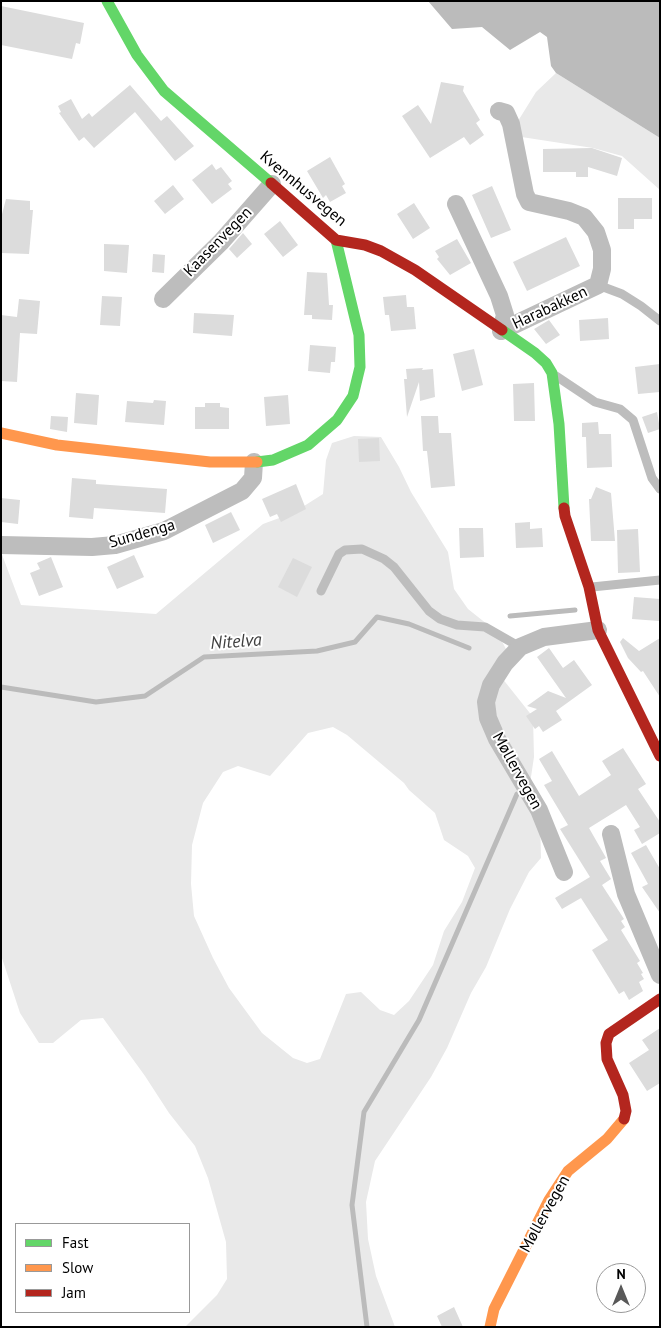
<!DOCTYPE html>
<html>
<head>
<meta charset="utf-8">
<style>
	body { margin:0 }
	#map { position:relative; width:661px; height:1328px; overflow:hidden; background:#fff; font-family:"PT Sans",sans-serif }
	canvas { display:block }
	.frame { position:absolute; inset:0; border:2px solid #000; pointer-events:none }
	.legend { position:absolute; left:15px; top:1223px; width:175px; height:90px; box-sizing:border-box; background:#fff; border:1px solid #999; margin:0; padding:6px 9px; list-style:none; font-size:15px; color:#000 }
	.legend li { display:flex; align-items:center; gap:10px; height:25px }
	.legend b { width:25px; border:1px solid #999 }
	.north { position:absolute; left:596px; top:1263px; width:50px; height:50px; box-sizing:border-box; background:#fff; border:1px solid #999; border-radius:50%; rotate:0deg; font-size:14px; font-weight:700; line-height:20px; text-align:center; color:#000 }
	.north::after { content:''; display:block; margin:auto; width:18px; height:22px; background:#595959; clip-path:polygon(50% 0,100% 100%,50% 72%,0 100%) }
</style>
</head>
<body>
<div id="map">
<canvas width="661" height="1328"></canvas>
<div class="frame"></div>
<ul class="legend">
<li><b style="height:6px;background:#63d668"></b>Fast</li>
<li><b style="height:6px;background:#ff974d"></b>Slow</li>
<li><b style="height:6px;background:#b3261e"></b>Jam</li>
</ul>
<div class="north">N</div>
</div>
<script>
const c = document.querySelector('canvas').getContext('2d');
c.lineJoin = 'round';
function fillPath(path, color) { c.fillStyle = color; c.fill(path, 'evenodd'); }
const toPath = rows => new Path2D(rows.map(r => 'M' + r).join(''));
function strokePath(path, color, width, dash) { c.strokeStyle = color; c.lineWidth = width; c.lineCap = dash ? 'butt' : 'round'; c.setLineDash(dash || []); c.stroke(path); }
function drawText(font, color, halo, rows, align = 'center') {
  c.font = font + ' "PT Sans",sans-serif'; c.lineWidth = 4; c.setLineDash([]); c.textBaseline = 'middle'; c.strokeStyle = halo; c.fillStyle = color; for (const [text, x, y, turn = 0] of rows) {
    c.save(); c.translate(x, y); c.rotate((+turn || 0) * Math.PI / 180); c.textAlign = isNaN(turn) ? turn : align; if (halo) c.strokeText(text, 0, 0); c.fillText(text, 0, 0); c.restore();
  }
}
const green = toPath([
	[556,73,660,138,660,190,622,156,593,148,515,136,518,121,536,92],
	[354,436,381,437,399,467,411,492,448,552,454,589,468,609,497,632,506,649,498,673,533,717,534,757,529,790,540,821,541,858,529,872,510,909,486,967,471,993,447,1048,431,1077,375,1161,366,1202,368,1239,376,1276,395,1327,185,1327,217,1295,227,1279,226,1242,208,1178,195,1146,169,1113,145,1076,103,1018,81,1020,53,1043,39,1043,20,1013,1,955,1,552,21,605,156,614,263,524,293,513,323,494,326,460,332,443],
	[333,727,347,735,404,783,409,790,435,813,444,840,468,856,475,868,462,902,444,931,433,965,409,1001,394,1015,380,1010,361,992,346,994,320,1059,307,1063,293,1058,262,1033,229,988,213,958,194,916,191,884,192,845,203,803,223,772,238,766,270,776,308,733]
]);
const water = toPath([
	[428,1,660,1,660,138,556,73,551,66,547,37,540,32,510,50,482,27,452,29]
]);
const stream = toPath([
	[510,616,575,610],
	[1,687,96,702,145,696,204,657,317,651,355,642,377,617,409,624,469,648],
	[367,1327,352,1205,364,1112,419,1020,517,794]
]);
const building = toPath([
	[1,6,84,23,80,44,76,43,72,59,1,45],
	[441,82,464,86,463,91,480,120,476,123,484,135,470,145,464,137,430,158,402,116,418,105,431,124],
	[130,85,161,121,167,116,194,146,175,161,135,112,94,148,84,137,79,141,59,113,61,112,58,106,71,99,82,119,89,113,92,117],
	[592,148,622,158,617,176,588,167,588,177,576,177,576,172,543,172,543,149],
	[330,157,345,184,342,186,346,193,330,202,326,195,323,198,307,171],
	[212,164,216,170,221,167,232,181,228,184,232,189,212,204,192,180],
	[173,185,184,199,165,214,154,201],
	[492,186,511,230,491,238,472,195],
	[618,198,652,198,652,219,634,219,634,229,618,229],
	[6,199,30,201,30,210,33,210,29,254,1,253,1,218],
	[414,203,430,228,413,239,397,214],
	[280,221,298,245,283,257,264,234],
	[243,233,252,244,237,258,229,249],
	[566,237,580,266,527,291,513,262],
	[457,239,471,263,450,275,437,259,439,257,435,251],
	[104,244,129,245,127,273,104,271],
	[153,254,165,255,164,273,152,272],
	[307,272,327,273,329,305,333,305,332,320,312,319,312,315,304,315],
	[406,295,407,307,414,307,416,329,391,331,389,315,385,315,383,297],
	[102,296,122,297,120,326,100,325],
	[19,299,40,301,37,334,20,333,17,382,1,381,1,315,17,317],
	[194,313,234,315,232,336,193,333],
	[608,318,609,339,580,341,579,320],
	[549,320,560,335,546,344,534,329],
	[310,345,336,347,335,362,331,362,330,373,308,371],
	[474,349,483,385,462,391,453,354],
	[660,364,660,392,638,394,635,367],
	[423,368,422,370,433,369,435,397,420,401,419,382,407,417,404,379,407,379,406,369],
	[534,383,535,421,514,421,513,384],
	[76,393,99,395,97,425,74,423],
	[288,395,290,424,266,426,264,397],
	[154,400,166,401,164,425,125,422,127,401,153,403],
	[205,403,220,403,220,407,229,408,229,429,195,429,195,407,205,407],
	[657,412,660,429,648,433,642,417],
	[51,416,68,417,67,432,50,429],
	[421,416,438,416,439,433,451,433,455,486,431,488,427,451,423,451],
	[598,422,599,434,611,434,612,467,587,468,586,437,582,437,582,423],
	[379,438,380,461,359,462,358,439],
	[72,478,96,480,96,484,167,489,165,513,94,508,93,519,69,517],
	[296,484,306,509,281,522,277,514,270,517,262,499],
	[596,487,611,493,615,541,591,541,589,499,591,499],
	[1,498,20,500,18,524,1,522],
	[231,512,240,530,213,543,205,525],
	[530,522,530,529,542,528,543,547,516,548,515,523],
	[459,528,483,528,484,557,460,558],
	[638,529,640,572,618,573,617,530],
	[134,555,144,577,117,589,107,567],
	[51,557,63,587,39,596,30,573,40,569,37,563],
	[293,558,312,567,297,597,278,587],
	[634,597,660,599,659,621,632,619],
	[623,638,639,651,660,638,660,697,643,671,641,672,628,658,620,642],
	[549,648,563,668,574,660,592,685,556,711,562,720,543,732,539,726,535,729,526,716,537,709,527,706,548,691,566,698,537,657],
	[623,748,646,784,638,789,660,822,660,833,642,844,634,830,640,827,626,805,589,828,605,856,606,858,600,861,611,879,602,885,624,919,621,921,625,927,621,930,640,961,637,963,643,973,641,974,644,979,639,982,643,991,629,1000,624,991,619,994,592,950,608,940,581,898,562,909,555,898,590,877,560,829,568,825,544,785,552,781,539,759,552,751,579,796,611,775,602,761],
	[646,845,660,869,660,913,642,887,648,884,631,853],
	[660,1028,660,1083,647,1091,629,1063,649,1050,642,1040],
	[454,1307,463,1327,442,1327,437,1316]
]);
const lane = toPath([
	[598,285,622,294,641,306,660,321],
	[556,376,595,402,620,409,633,420,652,478,660,489],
	[592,587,660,580],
	[321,591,339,554,345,550,362,549,384,559,394,567,429,611,440,619,457,625,485,627,520,647]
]);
const street = toPath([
	[499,111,506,113,511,124,525,194,529,202,569,211,584,217,596,232,602,250,602,269,598,285,501,331],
	[456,204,499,296,505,315,501,331],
	[163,299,221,242,272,184],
	[1,545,92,547,115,545,164,531,242,491,253,478,254,462],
	[611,834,626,894,660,975],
	[564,872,539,810,497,739,488,718,486,702,491,685,505,663,520,647,544,637,598,630]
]);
const fast = toPath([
	[107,1,137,55,164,91,271,183],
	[502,330,535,353,546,363,552,373,559,424,564,508],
	[257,462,273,460,308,445,337,420,353,396,360,367,359,335,336,240]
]);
const slow = toPath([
	[1,433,57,445,210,462,257,462],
	[490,1327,494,1309,549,1200,568,1171,607,1139,624,1119]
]);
const jam = toPath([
	[271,183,336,240,365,245,381,251,415,270,502,330],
	[564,508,565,516,589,587,598,630,660,756],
	[624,1119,626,1111,623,1095,607,1059,606,1043,609,1034,660,999]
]);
const streetNames = [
	["Kvennhusvegen",303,189,40],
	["Kaasenvegen",218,242,-46],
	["Harabakken",550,308,-25],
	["Sundenga",142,534,-16],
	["Møllervegen",517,771,61],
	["Møllervegen",545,1214,-61]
];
const waterNames = [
	["Nitelva",236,642,-4]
];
fillPath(green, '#e9e9e9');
fillPath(water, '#bbb');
strokePath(stream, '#bbb', 5);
fillPath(building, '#dcdcdc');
strokePath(lane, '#bdbdbd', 9);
strokePath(street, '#bdbdbd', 18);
strokePath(fast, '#63d668', 11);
strokePath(slow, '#ff974d', 11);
strokePath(jam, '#b3261e', 11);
drawText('16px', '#000', '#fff', streetNames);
drawText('italic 18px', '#3f3f3f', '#fff', waterNames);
</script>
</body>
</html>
